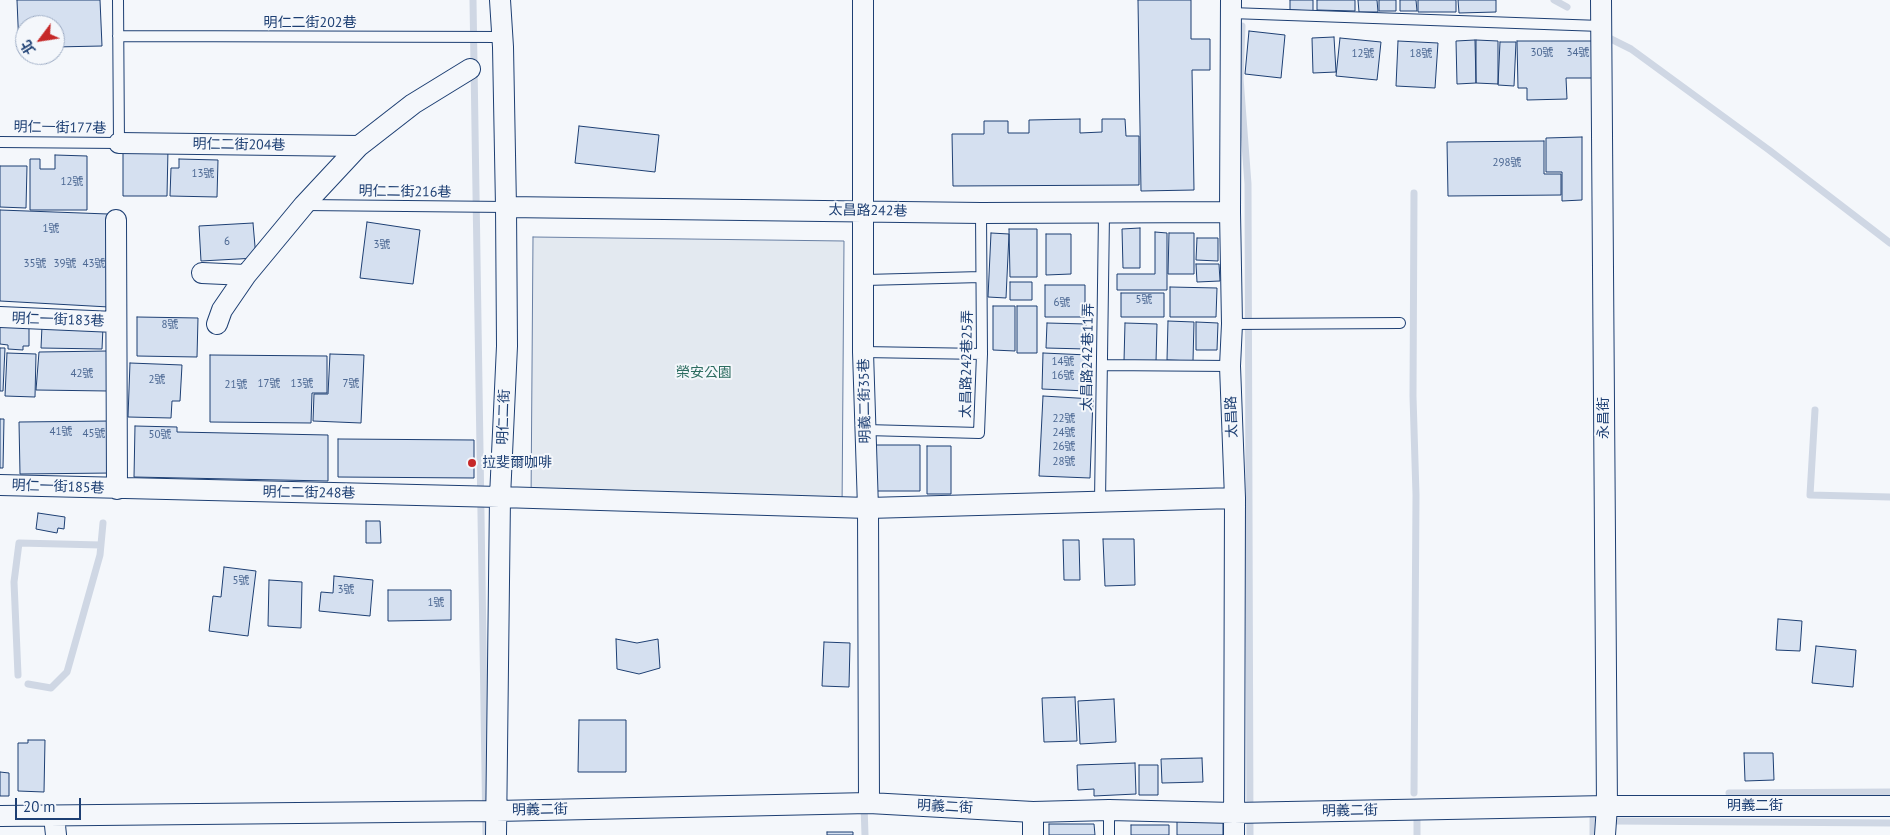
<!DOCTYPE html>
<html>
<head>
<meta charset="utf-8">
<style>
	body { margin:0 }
	#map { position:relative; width:1890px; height:835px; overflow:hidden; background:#f4f7fb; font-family:"PT Sans","Noto Sans TC",sans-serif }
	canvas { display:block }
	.north { position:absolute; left:15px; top:15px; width:50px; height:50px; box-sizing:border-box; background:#f4f7fb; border:1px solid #9eadc5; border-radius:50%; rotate:239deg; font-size:14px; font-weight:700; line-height:20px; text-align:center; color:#1d3f73 }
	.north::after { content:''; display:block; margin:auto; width:18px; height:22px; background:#c62828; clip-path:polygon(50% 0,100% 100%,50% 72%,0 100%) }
	.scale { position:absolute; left:15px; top:798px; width:66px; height:22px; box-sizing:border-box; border:2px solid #1d3f73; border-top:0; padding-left:6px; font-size:15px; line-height:18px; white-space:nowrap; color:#1d3f73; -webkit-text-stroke:4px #f4f7fb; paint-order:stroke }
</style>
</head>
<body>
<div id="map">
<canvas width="1890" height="835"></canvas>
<div class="north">北</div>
<div class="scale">20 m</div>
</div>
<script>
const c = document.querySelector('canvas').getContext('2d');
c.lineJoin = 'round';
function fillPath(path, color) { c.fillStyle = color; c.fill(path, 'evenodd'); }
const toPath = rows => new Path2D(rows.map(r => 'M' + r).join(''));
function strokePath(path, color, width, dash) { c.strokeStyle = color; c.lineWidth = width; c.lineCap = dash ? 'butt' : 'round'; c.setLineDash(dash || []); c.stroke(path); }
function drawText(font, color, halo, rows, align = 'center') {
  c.font = font + ' "PT Sans","Noto Sans TC",sans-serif'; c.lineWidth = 4; c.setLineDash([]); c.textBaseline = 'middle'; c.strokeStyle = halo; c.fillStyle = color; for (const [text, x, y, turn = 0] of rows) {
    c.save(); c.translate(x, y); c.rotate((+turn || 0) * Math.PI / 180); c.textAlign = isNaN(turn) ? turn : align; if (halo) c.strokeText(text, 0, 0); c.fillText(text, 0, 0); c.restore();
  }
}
const green = toPath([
	[533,237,844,241,842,512,531,502,533,237]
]);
const stream = toPath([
	[473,0,486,835],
	[1554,0,1567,7],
	[1242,26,1240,78,1248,184,1250,835],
	[1607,37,1631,49,1769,150,1890,243],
	[1815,410,1810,495,1890,497],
	[18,675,14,582,19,543,101,545],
	[28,684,51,688,67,672,100,555,103,523],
	[1414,793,1416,495,1413,396,1414,193],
	[1729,793,1890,792],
	[864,805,865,835],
	[1417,820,1417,835],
	[1614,821,1890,823],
	[1593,835,1593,818]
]);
const building = toPath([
	[17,0,100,0,102,46,55,47,55,25,25,25,25,48,19,48,17,0],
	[1138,0,1191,0,1191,39,1210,39,1210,70,1192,70,1194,190,1141,191,1138,0],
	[1290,0,1313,0,1313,11,1290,10,1290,0],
	[1317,0,1355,0,1355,11,1317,10,1317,0],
	[1358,0,1377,0,1378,12,1359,12,1358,0],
	[1379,0,1396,0,1396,11,1379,11,1379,0],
	[1400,0,1416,0,1417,11,1400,11,1400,0],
	[1418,0,1456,0,1456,12,1418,12,1418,0],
	[1458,0,1496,0,1496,12,1459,13,1458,0],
	[1249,31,1285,35,1281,78,1245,74,1249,31],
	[1334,37,1336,72,1313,73,1312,38,1334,37],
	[1340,38,1381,42,1377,80,1336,76,1340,38],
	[1475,40,1476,83,1457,84,1456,41,1475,40],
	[1476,40,1498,41,1498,84,1476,83,1476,40],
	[1398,41,1438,43,1435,88,1396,86,1398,41],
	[1517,41,1594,41,1594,78,1566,78,1567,99,1527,100,1527,88,1518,88,1517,41],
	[1500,42,1516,42,1514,86,1498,85,1500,42],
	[1080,119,1080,133,1102,132,1102,119,1125,119,1126,136,1139,136,1139,185,953,186,952,134,984,134,984,121,1008,121,1008,133,1029,133,1029,120,1080,119],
	[579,126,659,135,655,172,575,163,579,126],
	[1582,137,1582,200,1562,201,1562,172,1546,172,1546,138,1582,137],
	[1544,141,1544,174,1561,174,1561,195,1448,196,1447,142,1544,141],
	[123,148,168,149,167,196,123,196,123,148],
	[55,155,87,156,87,210,30,210,30,159,40,159,40,169,55,169,55,155],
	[179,159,218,160,217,197,170,196,171,168,179,168,179,159],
	[0,166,27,166,26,208,0,207,0,166],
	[0,210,108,214,109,307,0,301,0,210],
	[367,222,420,230,413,284,360,278,367,222],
	[253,223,256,258,201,261,199,226,253,223],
	[1140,228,1140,268,1123,268,1122,229,1140,228],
	[1009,229,1037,229,1037,277,1010,277,1009,229],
	[1155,232,1167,233,1167,290,1117,290,1117,274,1155,274,1155,232],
	[991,233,1009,234,1006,298,988,297,991,233],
	[1169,233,1194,233,1194,274,1168,274,1169,233],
	[1046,234,1071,234,1071,274,1046,275,1046,234],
	[1197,238,1218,238,1218,261,1196,260,1197,238],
	[1196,264,1219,264,1220,281,1197,282,1196,264],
	[1010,282,1032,282,1032,300,1010,300,1010,282],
	[1045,285,1085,285,1085,317,1045,317,1045,285],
	[1170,287,1217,288,1216,317,1170,317,1170,287],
	[1121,293,1164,293,1164,317,1121,317,1121,293],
	[993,306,1015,306,1015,351,993,350,993,306],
	[1017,306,1037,306,1037,353,1017,353,1017,306],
	[137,317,198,318,197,357,137,356,137,317],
	[1168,321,1194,322,1193,361,1167,360,1168,321],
	[1196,322,1218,323,1217,350,1196,350,1196,322],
	[1047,323,1086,324,1086,349,1046,348,1047,323],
	[1125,323,1157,324,1156,362,1124,361,1125,323],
	[0,324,29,325,29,346,23,346,23,350,8,349,8,345,0,344,0,324],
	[42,326,103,327,102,349,41,348,42,326],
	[0,348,5,348,3,391,0,391,0,348],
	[108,351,108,391,36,390,39,352,108,351],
	[7,353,36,354,35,397,5,396,7,353],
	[1043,353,1088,355,1087,391,1042,389,1043,353],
	[330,354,364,355,361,423,313,421,314,394,328,394,330,354],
	[210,355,327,356,327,393,312,393,311,423,210,422,210,355],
	[130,363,182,365,180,401,172,401,171,418,128,417,130,363],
	[1043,396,1093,399,1090,478,1039,476,1043,396],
	[0,419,4,419,3,468,0,468,0,419],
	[111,421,112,473,20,474,19,422,111,421],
	[135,426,177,427,177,432,328,435,328,481,134,477,135,426],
	[338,439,474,440,474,478,338,477,338,439],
	[875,445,920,445,920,491,875,491,875,445],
	[927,446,951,446,951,494,927,494,927,446],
	[38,513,65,517,64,529,58,528,57,533,36,529,38,513],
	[366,521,380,521,381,543,366,543,366,521],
	[1103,539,1134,539,1135,585,1105,586,1103,539],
	[1063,540,1079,540,1080,580,1064,580,1063,540],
	[224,567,256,571,248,636,209,631,213,596,221,597,224,567],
	[334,576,373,580,370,616,319,611,321,592,333,593,334,576],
	[269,580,302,582,301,628,268,626,269,580],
	[388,590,451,590,451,620,388,621,388,590],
	[1778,619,1802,621,1800,651,1776,650,1778,619],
	[616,639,637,643,658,639,660,668,639,674,617,669,616,639],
	[824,642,850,643,849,687,822,686,824,642],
	[1816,646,1856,650,1853,687,1812,683,1816,646],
	[1075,697,1077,741,1044,742,1042,698,1075,697],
	[1114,699,1116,742,1080,744,1078,701,1114,699],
	[579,720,626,720,626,772,578,772,579,720],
	[28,740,45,740,44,792,18,791,18,743,28,743,28,740],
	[1744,753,1773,753,1774,780,1745,781,1744,753],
	[1202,758,1203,782,1162,783,1161,759,1202,758],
	[1135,763,1136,794,1094,796,1094,789,1078,790,1077,765,1135,763],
	[1139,765,1158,765,1158,795,1139,795,1139,765],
	[0,772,9,773,9,796,0,796,0,772],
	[1223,820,1223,835,1177,835,1177,821,1223,820],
	[1049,824,1094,824,1095,835,1049,835,1049,824],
	[1131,825,1169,825,1169,835,1131,835,1131,825],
	[827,832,853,832,853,835,827,835,827,832]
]);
const service = toPath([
	[1231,13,1601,26],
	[118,36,502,37],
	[0,142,119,143,118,0],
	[305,205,506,207],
	[865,280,981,277],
	[1232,324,1400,323],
	[863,352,982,354],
	[1102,365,1230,366],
	[866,430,979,433,982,354,981,213],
	[1100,501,1104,214],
	[1109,810,1109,835]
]);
const minor = toPath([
	[863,0,863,352,868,508,869,803],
	[1231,0,1230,212,1232,324,1230,366,1235,498,1234,835],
	[1601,0,1607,806,1605,835],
	[119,143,359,146],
	[506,207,981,213,1230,212],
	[116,220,117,489],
	[202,273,246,275],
	[0,317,115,322],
	[217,324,222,310,246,275,304,205,359,146,413,104,470,69],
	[0,485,500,497,868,508,1235,498],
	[0,816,496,811,869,803,1033,812,1109,810,1234,813,1607,806,1890,806],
	[54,816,56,835],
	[496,835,500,497,507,346,506,207,503,47,500,0],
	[1033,835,1033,812]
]);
const markers = [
	[472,463,5,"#c62828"]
];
const numberNames = [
	["30號",1542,53],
	["34號",1578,53],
	["12號",1363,54],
	["18號",1421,54],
	["298號",1507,163],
	["13號",203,174],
	["12號",72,182],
	["1號",51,229],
	["6",227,242],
	["3號",382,245],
	["35號",35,264],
	["39號",65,264],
	["43號",94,264],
	["5號",1144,300],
	["6號",1062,303],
	["8號",170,325],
	["14號",1063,362],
	["42號",82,374],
	["16號",1063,376],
	["2號",157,380],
	["17號",269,384],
	["13號",302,384],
	["7號",351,384],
	["21號",236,385],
	["22號",1064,419],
	["41號",61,432],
	["24號",1064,433],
	["45號",94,434],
	["50號",160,435],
	["26號",1064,447],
	["28號",1064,462],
	["5號",241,581],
	["3號",346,590],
	["1號",436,603]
];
const streetNames = [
	["明仁二街202巷",310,23],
	["明仁一街177巷",60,128,1],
	["明仁二街204巷",239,145,1],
	["明仁二街216巷",405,192,1],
	["太昌路242巷",868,211,1],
	["明仁一街183巷",58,320,2],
	["太昌路242巷11弄",1088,357,-89],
	["太昌路242巷25弄",967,364,-89],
	["明義二街35巷",865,401,-91],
	["明仁二街",504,417,-88],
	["太昌路",1232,417,-92],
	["永昌街",1604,418,-90],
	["明仁一街185巷",58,487,2],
	["明仁二街248巷",309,493,1],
	["明義二街",1755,806],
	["明義二街",945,807,3],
	["明義二街",540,810,-1],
	["明義二街",1350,811,-1]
];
const parkNames = [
	["榮安公園",704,373]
];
const poiNames = [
	["拉斐爾咖啡",482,463]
];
fillPath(green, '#e3e9f0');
strokePath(green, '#687fa3', 1);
strokePath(stream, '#cfd7e4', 7);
fillPath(building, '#d5e0f0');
strokePath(building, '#1d3f73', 1);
strokePath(service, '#1d3f73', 12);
strokePath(minor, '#1d3f73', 22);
strokePath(service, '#f4f7fb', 10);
strokePath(minor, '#f4f7fb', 20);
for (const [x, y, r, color] of markers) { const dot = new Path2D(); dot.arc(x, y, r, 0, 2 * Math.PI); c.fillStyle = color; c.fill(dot); strokePath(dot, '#f4f7fb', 2); }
drawText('11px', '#4b6792', null, numberNames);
drawText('14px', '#1d3f73', '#f4f7fb', streetNames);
drawText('14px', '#2c6c60', '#f4f7fb', parkNames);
drawText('14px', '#1d3f73', '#f4f7fb', poiNames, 'left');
</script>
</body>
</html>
